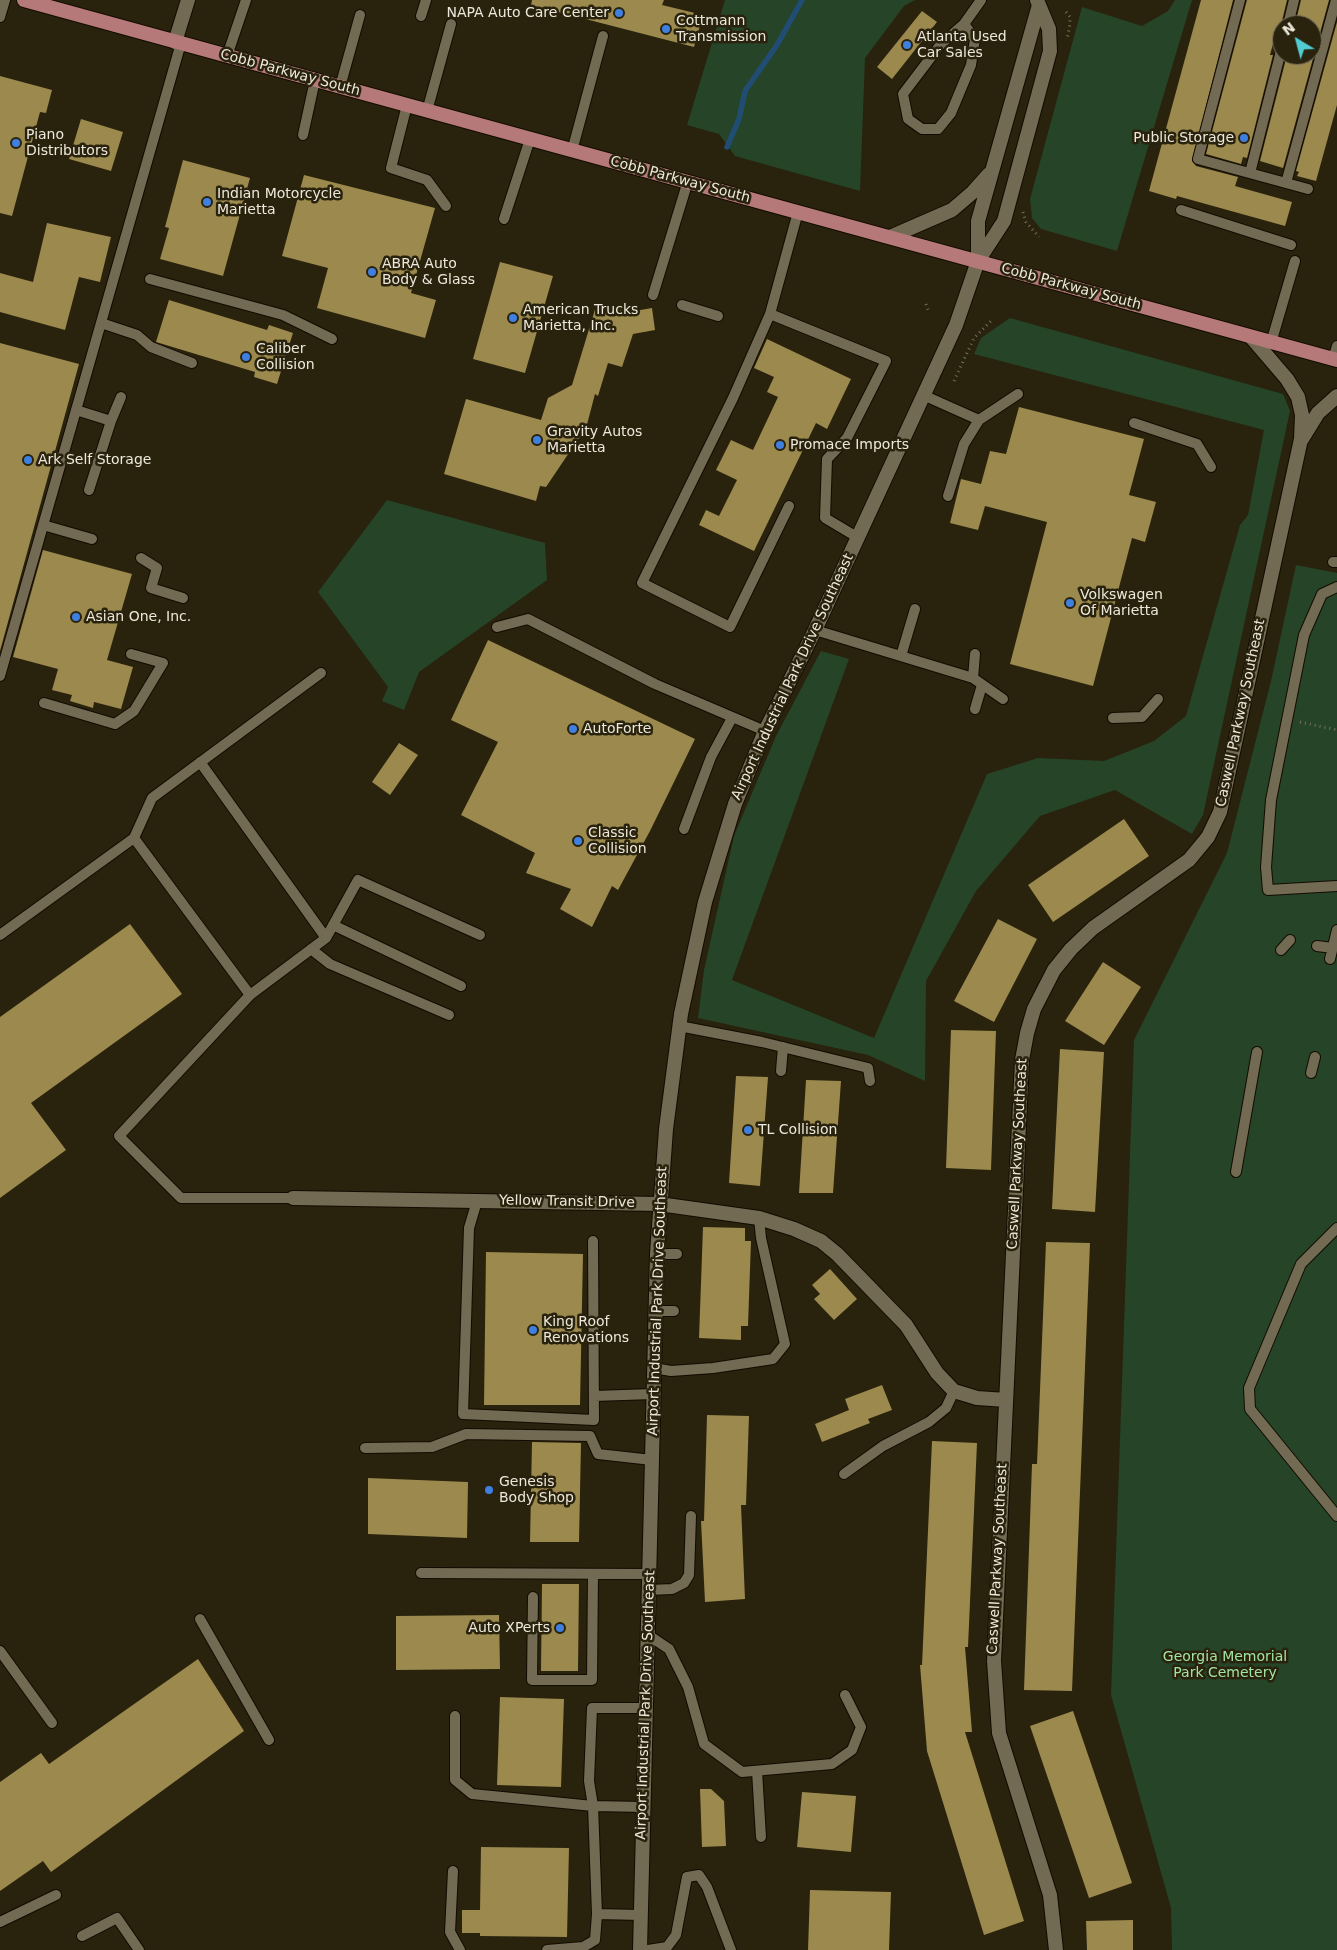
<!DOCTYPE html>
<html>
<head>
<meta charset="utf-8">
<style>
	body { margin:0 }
	#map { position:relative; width:1337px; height:1950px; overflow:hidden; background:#29220c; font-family:"DejaVu Sans",sans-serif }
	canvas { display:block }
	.north { position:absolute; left:1272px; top:15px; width:50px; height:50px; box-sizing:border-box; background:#29220c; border:1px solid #77715f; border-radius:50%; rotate:323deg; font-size:14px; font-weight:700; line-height:20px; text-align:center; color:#ede8db }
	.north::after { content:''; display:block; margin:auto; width:18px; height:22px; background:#51ccd2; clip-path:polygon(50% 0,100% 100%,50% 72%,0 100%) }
</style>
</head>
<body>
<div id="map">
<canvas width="1337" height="1950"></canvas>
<div class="north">N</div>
</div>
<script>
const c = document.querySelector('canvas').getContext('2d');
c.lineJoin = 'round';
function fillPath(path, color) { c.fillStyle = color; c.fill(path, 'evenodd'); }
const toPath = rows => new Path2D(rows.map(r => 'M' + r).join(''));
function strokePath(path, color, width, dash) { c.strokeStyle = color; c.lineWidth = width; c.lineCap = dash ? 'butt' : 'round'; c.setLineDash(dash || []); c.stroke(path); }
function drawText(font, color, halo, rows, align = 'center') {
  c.font = font + ' "DejaVu Sans",sans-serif'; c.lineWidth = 5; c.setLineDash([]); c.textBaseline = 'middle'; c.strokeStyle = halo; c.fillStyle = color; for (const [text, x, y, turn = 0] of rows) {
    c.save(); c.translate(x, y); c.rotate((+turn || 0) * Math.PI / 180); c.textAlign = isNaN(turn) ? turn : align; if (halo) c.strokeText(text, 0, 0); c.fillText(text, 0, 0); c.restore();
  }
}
const green = toPath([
	[725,0,915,0,904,6,865,58,860,191,735,156,719,134,687,125],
	[1175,0,1192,0,1117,251,1041,229,1032,218,1030,199,1082,7,1142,26,1168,11],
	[1010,318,1283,394,1290,411,1203,815,1192,834,1115,790,1040,816,976,891,926,981,925,1081,868,1055,698,1018,704,970,734,836,776,736,821,651,849,659,732,980,874,1038,987,774,1038,758,1104,761,1154,741,1186,716,1240,525,1248,515,1264,430,974,354,981,338],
	[387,500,545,543,547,580,419,672,404,710,382,701,388,687,318,592],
	[1296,565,1337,573,1337,1950,1172,1950,1171,1908,1111,1695,1134,1040,1227,853,1271,681]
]);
const stream = toPath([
	[727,147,739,119,745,91,777,45,802,0]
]);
const building = toPath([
	[532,0,664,0,662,5,703,15,694,47,531,5],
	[1201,0,1233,0,1192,161,1196,166,1238,177,1235,186,1292,202,1285,226,1177,196,1176,199,1149,191],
	[1247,0,1287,0,1281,25,1278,25,1270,55,1273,55,1247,158,1243,157,1241,164,1206,154],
	[1301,0,1329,0,1283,168,1260,161,1287,55,1312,55,1312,25,1295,25],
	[922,11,937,22,892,79,877,67],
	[1337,22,1337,105,1316,181,1297,176,1299,172,1296,171],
	[0,76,52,90,46,113,40,112,12,216,0,213],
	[81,119,123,132,111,171,69,159],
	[183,160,250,178,223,276,160,259,169,228,165,227],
	[304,175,435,208,411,293,436,300,425,338,317,308,328,268,282,256],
	[47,223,111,237,100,282,79,277,65,330,0,312,0,273,33,282],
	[500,262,553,276,525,373,473,359],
	[169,300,267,330,269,325,293,333,277,384,254,377,255,372,156,342],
	[597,303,629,312,652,308,655,330,633,334,622,367,608,363,598,396,595,394,584,436,581,435,546,487,540,486,536,501,444,474,466,399,541,420,548,398,572,385],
	[767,339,851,379,827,429,816,423,754,551,699,525,706,510,719,516,737,480,716,470,731,440,753,450,778,397,767,392,774,377,754,368],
	[0,343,79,364,0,651],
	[1019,407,1144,439,1129,495,1156,502,1145,542,1132,538,1093,686,1010,664,1047,522,985,506,978,530,950,523,961,479,981,484,990,451,1006,454],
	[43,550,132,574,107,660,133,667,121,709,94,702,93,708,70,701,72,695,52,690,58,669,13,657],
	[488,640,695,739,650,831,618,890,612,886,592,927,560,909,571,889,526,873,535,853,461,815,498,742,451,720],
	[399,743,418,755,390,795,372,782],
	[1124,819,1149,856,1053,922,1028,885],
	[998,919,1037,939,994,1022,954,1001],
	[130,924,182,994,31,1103,66,1150,0,1198,0,1017],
	[1103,962,1141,987,1104,1045,1065,1021],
	[951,1030,996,1031,991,1170,946,1168],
	[1060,1049,1104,1052,1095,1212,1052,1209],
	[736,1076,768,1077,760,1186,729,1183],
	[806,1080,841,1081,833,1193,799,1193],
	[703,1227,745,1228,745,1241,751,1241,748,1326,741,1326,741,1340,699,1338],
	[1046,1242,1090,1243,1072,1691,1024,1690,1032,1464,1037,1464],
	[486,1252,583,1254,580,1405,484,1405],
	[830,1269,857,1299,834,1320,814,1299,820,1294,812,1285],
	[882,1385,892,1410,868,1419,870,1423,822,1442,815,1424,849,1410,845,1399],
	[707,1415,749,1416,746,1505,741,1505,745,1599,705,1602,701,1521,704,1521],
	[932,1441,977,1443,968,1647,965,1647,972,1732,965,1732,1024,1921,984,1935,927,1751,920,1665,922,1665],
	[532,1442,581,1443,579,1542,530,1542],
	[368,1478,468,1482,467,1538,368,1534],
	[542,1584,579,1584,578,1671,541,1671],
	[499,1615,500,1669,396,1670,396,1616],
	[198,1659,244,1731,51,1872,43,1861,0,1891,0,1782,41,1753,49,1764],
	[500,1697,564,1699,561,1787,497,1785],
	[1073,1711,1132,1883,1089,1898,1030,1726],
	[700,1789,711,1789,724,1801,726,1846,702,1847],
	[802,1792,856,1796,851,1852,797,1847],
	[481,1847,569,1848,567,1937,480,1936,480,1933,462,1933,462,1910,480,1910],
	[810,1890,891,1892,889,1950,808,1950],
	[1133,1920,1133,1950,1087,1950,1086,1921]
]);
const path = toPath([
	[1066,12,1070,17,1070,24,1067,40],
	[1023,212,1026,222,1039,237],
	[926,304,929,312],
	[954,381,974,338,992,320],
	[1300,722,1337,730]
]);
const service = toPath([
	[1240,0,1198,159,1308,189],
	[421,16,426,0],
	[0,17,5,0],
	[964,24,975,39,971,65,951,113,938,129,922,129,908,119,903,94,941,44,964,24,981,0],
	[1288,25,1294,0],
	[227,56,246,0],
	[340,87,360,15],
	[407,105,391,168,427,180,446,206],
	[427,111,451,24],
	[303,135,315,80],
	[572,151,603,36],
	[1250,173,1282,47],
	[1286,183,1336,0],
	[1181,210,1291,245],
	[798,212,770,314,886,361,847,438,827,459,825,518,857,537],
	[504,219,530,139],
	[150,279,283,315,332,339],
	[653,295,688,181],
	[682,305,718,316],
	[770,314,733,398,642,583,730,627,789,506],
	[101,323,137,335,151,347,192,363],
	[1271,343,1295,261],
	[1333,359,1337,346],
	[923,395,979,420],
	[76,410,111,421,89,490],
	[111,421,121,397],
	[1134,423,1197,444,1211,467],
	[948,496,964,444,979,420,1018,394],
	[43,525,92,539],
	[141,558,157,568,151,588,183,598],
	[1333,562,1337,562],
	[1337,587,1322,594,1304,635,1271,800,1266,867,1268,890,1337,886],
	[497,627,528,619,655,684,765,731],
	[815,630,973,678,1003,699],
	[901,656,915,609],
	[0,676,181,43],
	[973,678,975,654],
	[44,703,115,724,134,711,163,663,131,654],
	[975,709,982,685],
	[1113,718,1142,717,1158,699],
	[684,829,711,757,732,718],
	[134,838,152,798,321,673],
	[333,925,461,986],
	[0,935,134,838,250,995,326,938,200,762],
	[326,938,358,880,480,935],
	[1317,946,1333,948],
	[311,949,330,964,449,1015],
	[1281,950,1290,940],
	[1330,959,1337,930],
	[250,995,119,1136,181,1198,293,1198],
	[679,1026,762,1042,868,1068,870,1081],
	[781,1071,783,1047],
	[1311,1073,1315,1057],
	[1236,1172,1257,1052],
	[477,1201,469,1228,463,1414,594,1420,593,1241],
	[1337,1228,1301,1264,1249,1388,1250,1409,1337,1516],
	[657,1254,677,1254],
	[655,1311,674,1311],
	[654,1368,671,1371,713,1368,773,1359,785,1344,761,1238,759,1218],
	[594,1396,653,1394],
	[365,1448,432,1447,466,1434,590,1436,598,1454,652,1460],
	[844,1474,883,1446,929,1422,946,1408,954,1391],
	[421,1573,650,1574],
	[649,1590,672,1589,684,1583,689,1575,691,1516],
	[533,1597,532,1680,592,1680,593,1574],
	[200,1619,269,1740],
	[648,1635,669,1649,688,1687,704,1744,742,1772,832,1764,852,1750,861,1727,845,1695],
	[0,1651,52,1723],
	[455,1716,455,1780,472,1794,593,1806,643,1807],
	[757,1771,761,1837],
	[453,1871,450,1932,460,1950],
	[597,1914,641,1915],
	[0,1922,56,1895],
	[82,1936,117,1918,139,1950],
	[547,1950,583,1947,595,1940,597,1914,593,1806,589,1781,592,1708,646,1708],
	[648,1950,667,1947,676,1935,687,1877,699,1875,707,1887,731,1950]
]);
const minor = toPath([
	[175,42,188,0],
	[890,237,952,210,973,192,989,174],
	[978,261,978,221,1039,5],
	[1302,439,1318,413,1337,396],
	[293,1198,659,1204,759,1218,794,1229,821,1241,837,1254,906,1325,937,1373,954,1391,977,1398,1006,1400],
	[640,1950,657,1254,666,1129,681,1014,705,902,735,804,765,731,815,630,956,325,978,261,1004,221,1050,51,1049,29,1037,0],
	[1056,1950,1050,1895,999,1733,994,1661,1022,1060,1027,1033,1034,1009,1054,970,1071,949,1093,928,1189,860,1208,837,1220,812,1301,439,1302,415,1298,397,1287,379,1251,337]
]);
const primary = toPath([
	[24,0,1337,360]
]);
const markers = [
	[619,13,5,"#3f7fe0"],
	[666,29,5,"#3f7fe0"],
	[907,45,5,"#3f7fe0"],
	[1244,138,5,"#3f7fe0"],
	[16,143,5,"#3f7fe0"],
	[207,202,5,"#3f7fe0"],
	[372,272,5,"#3f7fe0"],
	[513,318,5,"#3f7fe0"],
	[246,357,5,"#3f7fe0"],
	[537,440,5,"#3f7fe0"],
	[780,445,5,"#3f7fe0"],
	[28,460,5,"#3f7fe0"],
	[1070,603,5,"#3f7fe0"],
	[76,617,5,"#3f7fe0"],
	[573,729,5,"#3f7fe0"],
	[578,841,5,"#3f7fe0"],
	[748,1130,5,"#3f7fe0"],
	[533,1330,5,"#3f7fe0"],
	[489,1490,5,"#3f7fe0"],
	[560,1628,5,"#3f7fe0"]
];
const poiNames = [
	["NAPA Auto Care Center",609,13,"right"],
	["Cottmann",676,21],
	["Transmission",676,37],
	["Atlanta Used",917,37],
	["Car Sales",917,53],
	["Piano",26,135],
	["Distributors",26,151],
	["Public Storage",1234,138,"right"],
	["Indian Motorcycle",217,194],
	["Marietta",217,210],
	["ABRA Auto",382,264],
	["Body & Glass",382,280],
	["American Trucks",523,310],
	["Marietta, Inc.",523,326],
	["Caliber",256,349],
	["Collision",256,365],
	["Gravity Autos",547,432],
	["Marietta",547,448],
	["Promace Imports",790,445],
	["Ark Self Storage",38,460],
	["Volkswagen",1080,595],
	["Of Marietta",1080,611],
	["Asian One, Inc.",86,617],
	["AutoForte",583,729],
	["Classic",588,833],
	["Collision",588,849],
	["TL Collision",758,1130],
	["King Roof",543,1322],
	["Renovations",543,1338],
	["Genesis",499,1482],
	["Body Shop",499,1498],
	["Auto XPerts",550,1628,"right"]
];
const streetNames = [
	["Cobb Parkway South",290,73,15],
	["Cobb Parkway South",680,180,15],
	["Cobb Parkway South",1071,287,15],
	["Airport Industrial Park Drive Southeast",793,677,-65],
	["Caswell Parkway Southeast",1241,713,-78],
	["Caswell Parkway Southeast",1018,1154,-87],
	["Yellow Transit Drive",567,1202,1],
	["Airport Industrial Park Drive Southeast",658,1301,-88],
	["Caswell Parkway Southeast",998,1559,-87],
	["Airport Industrial Park Drive Southeast",646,1705,-88]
];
const parkNames = [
	["Georgia Memorial",1225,1657],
	["Park Cemetery",1225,1673]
];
fillPath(green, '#264428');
strokePath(stream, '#214d74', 5.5);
fillPath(building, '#9b894e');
strokePath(service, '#120b00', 12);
strokePath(minor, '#120b00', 16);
strokePath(primary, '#120b00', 16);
strokePath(path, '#77705e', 3, [1, 4]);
strokePath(service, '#726a52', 10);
strokePath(minor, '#726a52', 14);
strokePath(primary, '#b57979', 14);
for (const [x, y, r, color] of markers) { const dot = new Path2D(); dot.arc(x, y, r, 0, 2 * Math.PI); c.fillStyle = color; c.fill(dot); strokePath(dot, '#29220c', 2); }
drawText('14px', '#ede8db', '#29220c', poiNames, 'left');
drawText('14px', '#ede8db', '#29220c', streetNames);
drawText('14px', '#a0e4a4', '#29220c', parkNames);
</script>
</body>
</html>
